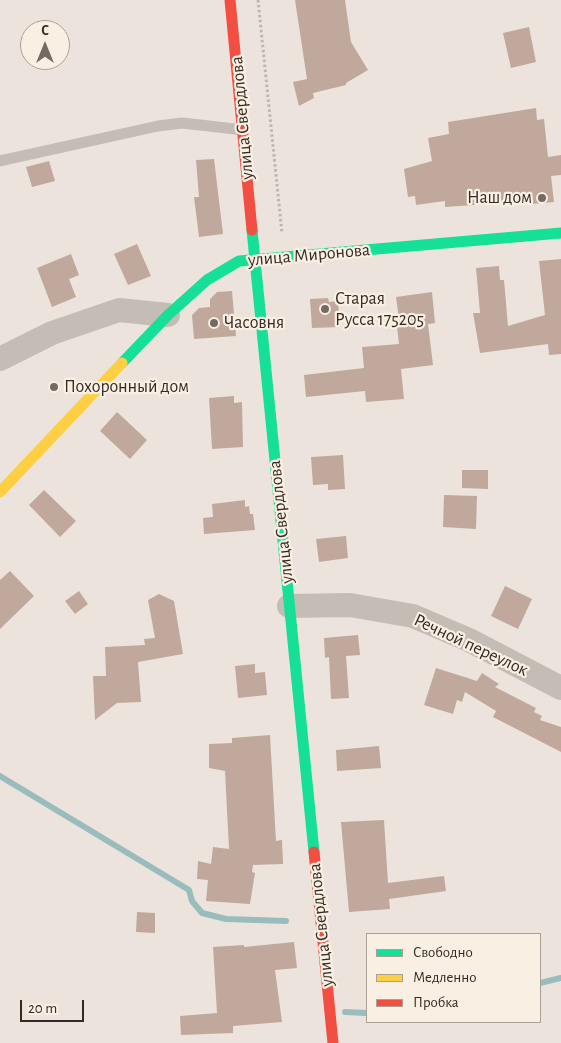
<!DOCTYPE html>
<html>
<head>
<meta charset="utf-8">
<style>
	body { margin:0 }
	#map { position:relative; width:561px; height:1043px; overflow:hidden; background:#ece4dc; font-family:"Alegreya Sans",sans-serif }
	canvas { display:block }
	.legend { position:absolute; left:366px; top:933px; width:175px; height:90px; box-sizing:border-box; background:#f9efe2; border:1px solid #aaa096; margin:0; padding:6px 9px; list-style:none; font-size:15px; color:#342a25 }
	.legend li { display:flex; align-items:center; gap:10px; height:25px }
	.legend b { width:25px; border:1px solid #aaa096 }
	.north { position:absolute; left:20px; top:20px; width:50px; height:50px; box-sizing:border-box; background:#f9efe2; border:1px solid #aaa096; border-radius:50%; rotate:0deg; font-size:14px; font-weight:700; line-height:20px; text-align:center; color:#342a25 }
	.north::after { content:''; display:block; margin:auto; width:18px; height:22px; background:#746b65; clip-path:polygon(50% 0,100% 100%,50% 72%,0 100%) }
	.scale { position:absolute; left:20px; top:1000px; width:64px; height:22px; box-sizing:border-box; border:2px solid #342a25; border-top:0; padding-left:6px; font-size:15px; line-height:18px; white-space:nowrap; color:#342a25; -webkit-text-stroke:4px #f9efe2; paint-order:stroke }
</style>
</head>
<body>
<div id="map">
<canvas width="561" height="1043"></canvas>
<ul class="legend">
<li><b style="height:6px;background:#16e098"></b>Свободно</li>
<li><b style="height:6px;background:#ffcf43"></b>Медленно</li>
<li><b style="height:6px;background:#f24e42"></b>Пробка</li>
</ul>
<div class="north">С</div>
<div class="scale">20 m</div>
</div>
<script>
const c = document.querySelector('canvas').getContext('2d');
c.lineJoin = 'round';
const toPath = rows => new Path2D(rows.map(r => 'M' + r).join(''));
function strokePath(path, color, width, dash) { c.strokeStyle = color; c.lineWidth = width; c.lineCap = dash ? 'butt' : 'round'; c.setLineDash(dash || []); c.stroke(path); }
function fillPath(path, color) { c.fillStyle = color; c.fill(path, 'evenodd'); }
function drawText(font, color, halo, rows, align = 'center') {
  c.font = font + ' "Alegreya Sans",sans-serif'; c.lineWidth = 4.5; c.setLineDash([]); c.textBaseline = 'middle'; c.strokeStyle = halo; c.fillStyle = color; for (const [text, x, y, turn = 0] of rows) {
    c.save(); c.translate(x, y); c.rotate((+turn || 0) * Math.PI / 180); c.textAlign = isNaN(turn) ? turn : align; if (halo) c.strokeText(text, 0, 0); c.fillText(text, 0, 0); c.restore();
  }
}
const stream = toPath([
	[0,776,189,890,192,901,202,913,226,919,286,921],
	[540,983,561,978],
	[345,1012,367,1013]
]);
const building = toPath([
	[295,0,345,0,351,42,368,70,346,83,346,85,313,93,314,98,299,106,293,82,307,79],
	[529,27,536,62,511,68,503,33],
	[536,108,537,120,544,119,548,157,561,155,561,175,551,176,554,202,532,204,532,201,445,207,445,201,416,205,415,196,408,197,404,169,432,161,428,138,449,134,448,122],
	[214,159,223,234,199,237,194,197,199,197,196,160],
	[49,161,55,181,32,187,26,167],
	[137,244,151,276,128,285,114,254],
	[71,254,79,275,69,279,76,297,52,307,37,268],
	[561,259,561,354,549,355,548,344,480,353,473,313,480,313,476,268,499,266,500,280,504,280,508,326,545,315,539,261],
	[232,291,236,336,194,339,192,315,199,308,210,307,210,299,217,292],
	[432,292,435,323,428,324,433,365,401,369,404,399,366,402,365,391,306,397,304,375,364,368,362,347,399,344,397,327,400,326,396,297],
	[328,298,329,302,338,301,340,327,312,328,310,299],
	[234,396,234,403,242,402,243,447,212,449,209,398],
	[117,412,147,440,130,459,100,431],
	[343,455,345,489,328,490,328,484,313,485,311,457],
	[462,470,488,470,488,489,462,488],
	[44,490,76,521,60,537,29,505],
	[444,495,477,496,476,529,443,527],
	[245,500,245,507,249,506,250,514,253,514,255,530,204,534,203,518,213,517,212,504],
	[346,536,348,558,319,562,316,539],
	[10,571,34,596,0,629,0,580],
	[505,586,532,599,518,629,491,616],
	[79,591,88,604,75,614,65,601],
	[159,594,174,601,183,654,138,662,141,702,117,703,95,720,93,676,106,676,105,647,145,645,144,639,155,638,148,600],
	[358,635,360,655,346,656,349,698,331,699,329,657,325,658,324,638],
	[255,664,255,673,265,672,267,695,238,698,235,666],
	[436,668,477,681,482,673,499,684,495,687,536,708,534,712,542,716,540,720,561,727,561,752,493,717,496,711,465,692,462,702,457,700,453,714,424,705],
	[270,735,276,841,282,840,283,864,253,865,252,872,255,873,250,904,206,901,208,880,197,879,198,861,211,864,213,847,229,849,225,771,209,768,209,744,232,743,232,738],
	[379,746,381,768,337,771,336,750],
	[384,820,388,883,444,876,446,891,389,899,390,909,349,912,341,822],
	[137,912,155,913,155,933,136,932],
	[294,942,297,968,275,970,282,1022,233,1026,233,1033,181,1035,180,1016,217,1013,213,947,244,945,244,947]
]);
const path = toPath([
	[258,0,282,233]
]);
const lane = toPath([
	[0,161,158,126,182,123,244,130]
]);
const street = toPath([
	[0,359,52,333,119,310,168,315],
	[289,606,350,605,413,616,469,640,561,688]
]);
const fast = toPath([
	[252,230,314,852],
	[122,363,168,315,207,280,239,261,561,233]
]);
const slow = toPath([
	[0,492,122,363]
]);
const jam = toPath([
	[230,0,252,230],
	[314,852,333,1043]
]);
const markers = [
	[542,198,5,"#746b65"],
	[325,309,5,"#746b65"],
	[214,323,5,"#746b65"],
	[54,387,5,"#746b65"]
];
const streetNames = [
	["улица Свердлова",242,118,-95],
	["улица Миронова",309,255,-5],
	["улица Свердлова",281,522,-96],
	["Речной переулок",471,645,25],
	["улица Свердлова",321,925,-96]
];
const poiNames = [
	["Наш дом",532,198,"right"],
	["Старая",335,299],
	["Русса 175205",335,320],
	["Часовня",224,323],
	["Похоронный дом",64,387]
];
strokePath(stream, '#98bdbc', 6);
fillPath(building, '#c0a89d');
strokePath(path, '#bdb5ae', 3, [2.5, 2.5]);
strokePath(lane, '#c4bdb6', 11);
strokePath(street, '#c4bdb6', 24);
strokePath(fast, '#16e098', 11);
strokePath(slow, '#ffcf43', 11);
strokePath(jam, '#f24e42', 11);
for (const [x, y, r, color] of markers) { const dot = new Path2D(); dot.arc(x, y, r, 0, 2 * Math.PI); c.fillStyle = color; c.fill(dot); strokePath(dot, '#f9efe2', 2); }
drawText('18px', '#342a25', '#f9efe2', streetNames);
drawText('18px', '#342a25', '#f9efe2', poiNames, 'left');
</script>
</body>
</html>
